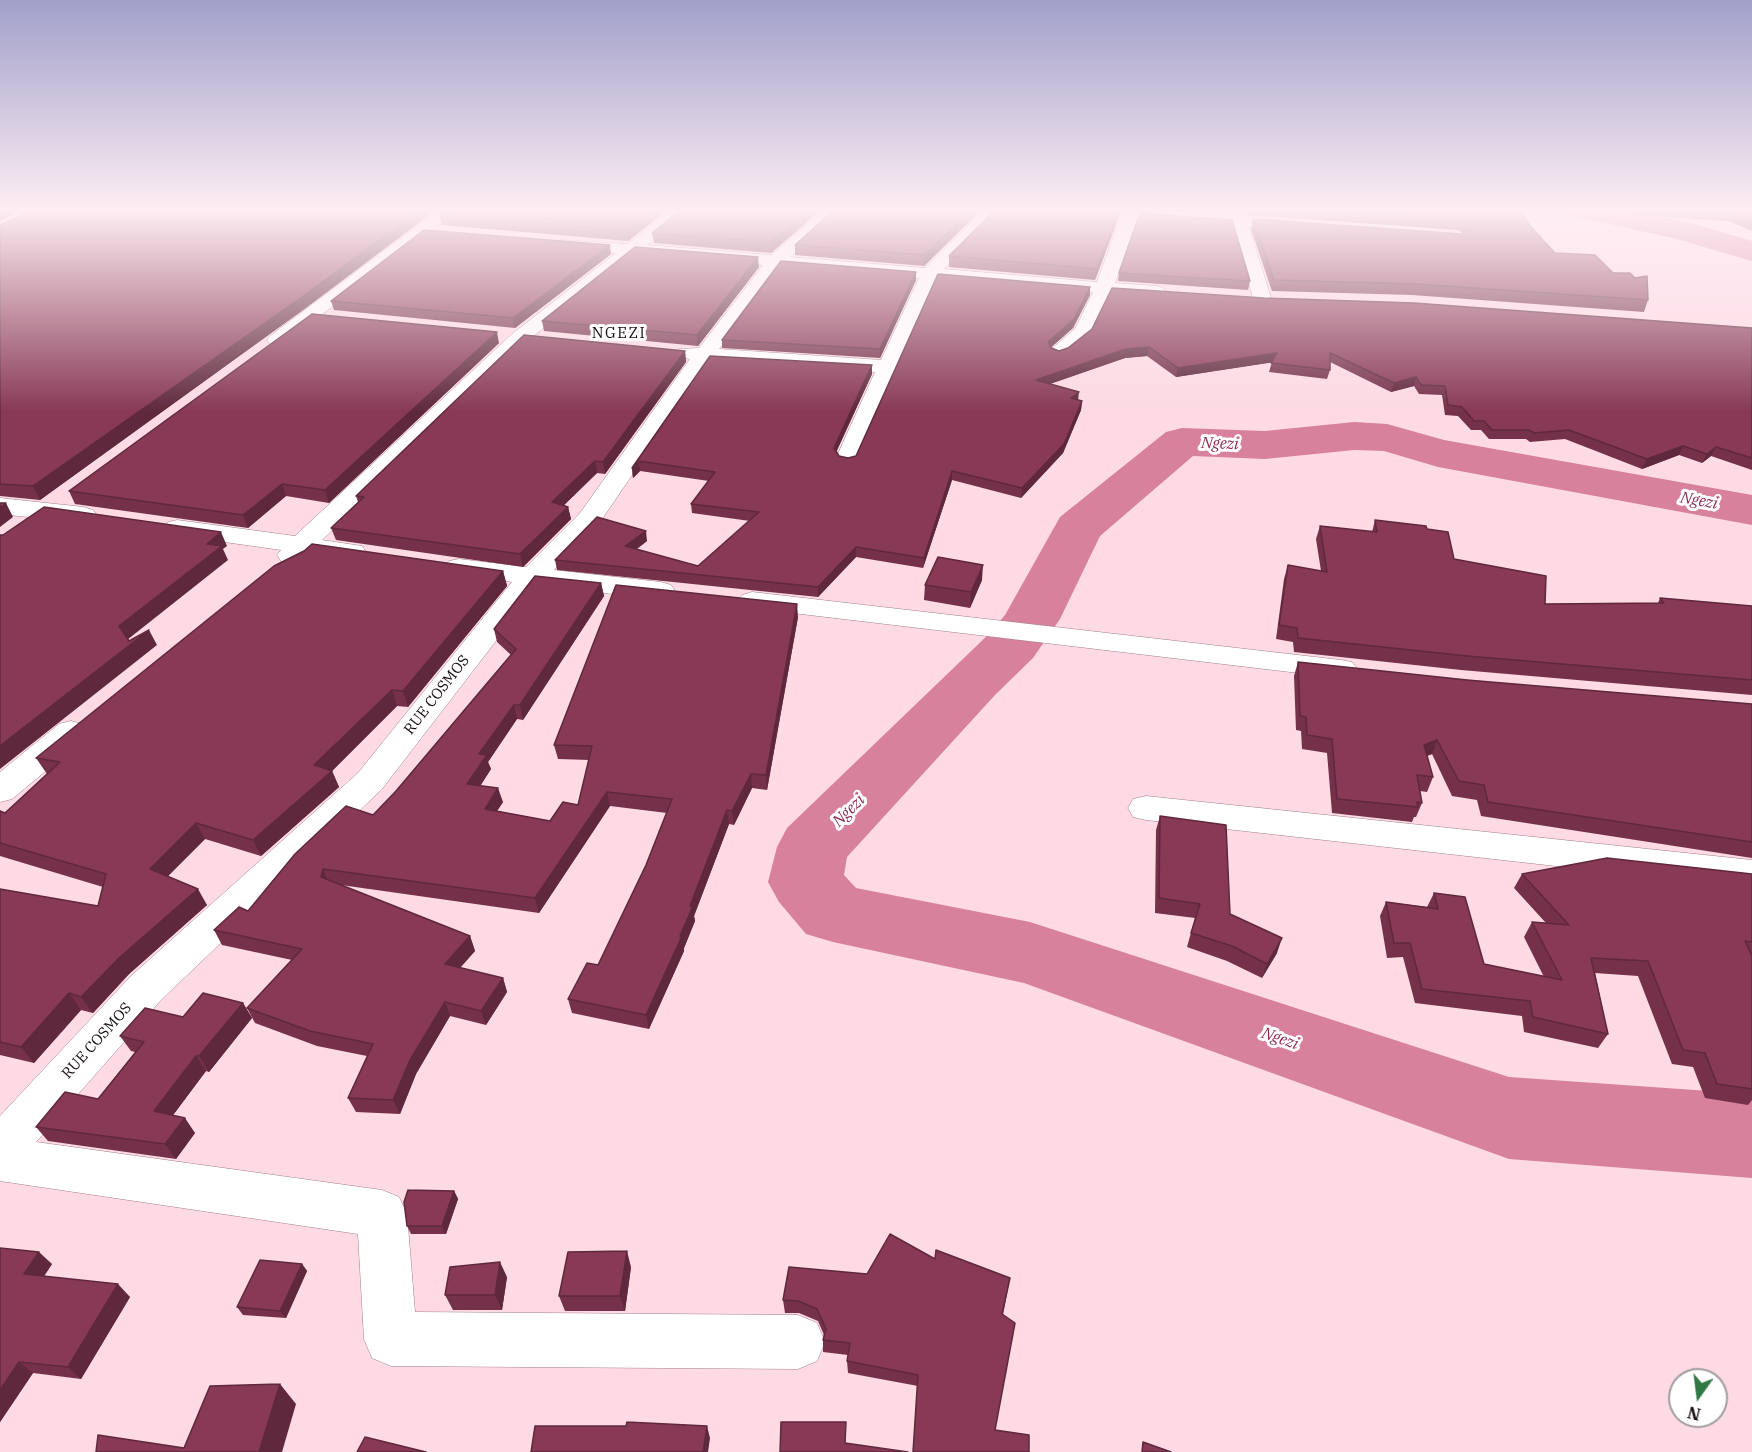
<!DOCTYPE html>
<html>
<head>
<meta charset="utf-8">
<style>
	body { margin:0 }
	#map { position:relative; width:1752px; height:1452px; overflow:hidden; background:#fddae4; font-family:"IBM Plex Serif",serif }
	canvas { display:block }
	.north { position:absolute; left:1668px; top:1368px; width:60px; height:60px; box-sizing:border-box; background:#fff; border:2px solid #a29d9f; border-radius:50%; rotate:194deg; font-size:16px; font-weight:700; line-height:24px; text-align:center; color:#160b0e }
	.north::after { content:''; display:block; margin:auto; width:21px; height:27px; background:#317844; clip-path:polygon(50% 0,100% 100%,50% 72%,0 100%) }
</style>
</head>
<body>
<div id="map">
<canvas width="1752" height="1452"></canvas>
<div class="north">N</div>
</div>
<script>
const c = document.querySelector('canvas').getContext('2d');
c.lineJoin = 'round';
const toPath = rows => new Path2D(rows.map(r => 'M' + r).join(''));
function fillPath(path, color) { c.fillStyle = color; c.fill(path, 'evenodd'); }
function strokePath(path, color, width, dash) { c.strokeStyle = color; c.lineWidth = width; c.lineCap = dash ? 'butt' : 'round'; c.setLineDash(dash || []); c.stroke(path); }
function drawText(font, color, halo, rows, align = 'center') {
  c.font = font + ' "IBM Plex Serif",serif'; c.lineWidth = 6; c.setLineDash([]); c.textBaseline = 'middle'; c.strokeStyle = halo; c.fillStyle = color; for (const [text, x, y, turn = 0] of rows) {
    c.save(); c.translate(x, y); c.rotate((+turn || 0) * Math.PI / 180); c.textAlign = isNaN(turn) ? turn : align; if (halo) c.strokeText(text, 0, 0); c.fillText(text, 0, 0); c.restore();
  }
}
const river = toPath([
	[1564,209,1624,209,1695,224,1752,241,1752,261,1677,239,1568,215,1564,209],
	[1354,422,1387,424,1444,440,1752,495,1752,525,1438,467,1384,451,1354,450,1265,459,1193,456,1100,536,1060,619,1033,658,995,695,847,857,844,875,856,888,1030,922,1509,1077,1752,1094,1752,1178,1509,1159,1024,983,833,942,806,934,779,902,768,882,777,847,787,828,991,632,1005,615,1060,517,1166,432,1182,428,1265,431,1354,422]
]);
const minor = toPath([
	[440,209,458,209,284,344,270,344,267,340,270,336,440,209],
	[673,209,691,209,647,245,771,255,826,209,843,209,790,257,925,268,985,209,1002,209,944,269,1097,282,1121,217,1071,214,1063,209,1140,209,1232,216,1232,209,1248,209,1247,217,1297,221,1305,226,1297,231,1249,227,1271,298,1269,302,1262,304,1255,302,1253,298,1232,226,1137,219,1115,283,1157,286,1163,288,1166,292,1163,296,1157,298,1110,294,1090,336,1066,355,1059,357,1052,355,1049,351,1075,329,1093,292,936,279,860,458,856,463,848,465,840,463,836,458,875,372,710,361,598,525,554,570,661,582,671,585,675,591,671,597,661,600,539,585,382,789,161,1000,36,1142,382,1190,399,1197,407,1214,415,1312,798,1315,817,1323,825,1342,817,1361,798,1369,391,1366,372,1358,364,1339,358,1234,0,1181,0,1116,131,976,358,773,512,582,449,573,445,567,449,561,459,559,526,567,580,513,690,359,679,357,676,353,679,349,699,348,763,265,635,255,526,342,322,540,362,546,366,552,362,558,352,560,308,554,301,561,291,563,281,561,277,555,281,550,168,534,164,528,168,522,177,520,295,536,512,334,616,253,566,249,560,248,558,244,560,240,628,244,673,209],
	[779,267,919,278,881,360,719,349,779,267],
	[1735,209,1752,209,1752,219,1738,212,1735,209],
	[0,498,84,507,93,510,97,515,93,520,84,523,0,514,0,498],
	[752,592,1341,660,1352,662,1357,669,1352,676,1341,678,742,607,738,601,742,595,752,592],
	[71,721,83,724,88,732,83,740,12,799,0,802,0,772,59,724,71,721],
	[1146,796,1752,860,1752,888,1146,820,1133,817,1128,808,1133,799,1146,796]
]);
const wall = toPath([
	[34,209,437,209,303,310,40,500,0,496,0,225],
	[669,209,628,241,442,225,439,215],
	[822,209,771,253,654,243,652,233],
	[982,209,924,266,795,255,795,245],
	[1119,209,1118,219,1095,280,949,267,949,256],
	[1171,209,1231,209,1230,214],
	[1248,209,1519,209,1530,226,1555,253,1613,273,1648,300,1644,312,1412,295,1272,291,1251,229,1253,219,1461,234,1463,233,1458,230,1250,215],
	[1637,209,1752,214,1752,231,1729,221,1635,215],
	[611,254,515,328,334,310,331,301],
	[759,267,698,346,544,331,542,321],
	[916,272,916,280,880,358,722,348,722,340],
	[1119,273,1250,281,1248,290,1118,281],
	[1090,287,1090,295,1073,328,1051,347,1059,351,1264,298,1752,328,1752,470,1711,456,1702,463,1679,455,1642,469,1565,439,1530,442,1526,439,1489,439,1481,430,1471,430,1458,416,1445,415,1442,395,1419,394,1414,386,1391,392,1330,362,1330,370,1327,379,1269,372,1272,362,1176,377,1147,356,1125,358,1050,384,1078,400,1082,401,1081,410,1063,453,1021,498,952,480,923,568,856,557,818,597,557,570,555,560,647,541,636,549,698,566,750,521,692,513,691,504,709,481,640,471,633,478,632,468,710,356,872,374,836,452,839,456,848,458,856,456],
	[499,343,329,503,286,496,248,528,75,504,69,491],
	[685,351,686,362,605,474,597,473,564,505,568,507,571,519,523,567,336,540,331,528,358,502,356,496],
	[1375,520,1427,529,1454,559,1545,604,1658,603,1660,598,1752,606,1752,695,1461,670,1294,652,1293,642,1276,639,1284,579,1288,565,1321,571,1316,539,1320,526,1372,532],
	[503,571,507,586,408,707,397,706,332,771,339,787,261,856,205,839,168,876,207,905,129,974,93,1013,81,1010,34,1063,0,1055,0,889,98,906,103,887,0,856,0,811,5,813,47,774,36,758],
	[982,580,970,608,924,600,925,585],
	[601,583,604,596,523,720,517,719,488,762,491,769,480,786,503,802,497,811,550,821,578,805,589,760,558,759,554,745,798,617,767,790,752,788,734,825,729,824,694,916,695,921,684,948,684,951,649,1029,572,1013,568,999,598,965,646,865,667,813,610,806,539,913,341,885,470,936,475,951,460,968,503,978,507,992,486,1025,450,1016,416,1074,400,1114,356,1112,348,1098,367,1056,317,1046,255,1023,247,1008,292,960,222,945,214,930,248,911,373,815,396,791,511,655,497,642,494,629],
	[1298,662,1467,680,1752,704,1752,858,1481,816,1477,800,1452,796,1432,754,1427,756,1433,777,1427,792,1420,791,1422,803,1416,817,1414,817,1412,822,1332,813,1327,753,1302,749,1301,731,1296,730,1294,676],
	[1160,816,1230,914,1277,953,1262,978,1227,961,1187,947,1195,918,1155,913,1156,830],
	[1522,874,1752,874,1752,1100,1748,1105,1705,1098,1693,1067,1672,1064,1638,976,1595,973,1608,1034,1598,1048,1524,1032,1522,1016,1415,1003,1403,957,1387,958,1380,916,1386,902,1427,907,1434,893,1484,964,1544,977,1524,937,1532,922,1546,923,1514,888],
	[243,1003,252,1018,209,1072,206,1071,173,1115,195,1133,176,1159,48,1141,36,1127,98,1099,135,1052,131,1051,120,1036,183,1017],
	[454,1191,458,1199,446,1234,411,1234,407,1226],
	[0,1248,52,1264,44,1276,130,1297,81,1379,33,1373,0,1422],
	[935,1259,1010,1278,1003,1315,995,1430,1029,1452,918,1386,848,1373,847,1361,848,1355,823,1352,823,1340,824,1335,818,1321,799,1313,785,1313,783,1300],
	[302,1264,307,1271,286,1318,243,1315,237,1307],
	[631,1267,625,1311,565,1311,559,1296],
	[507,1277,502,1310,453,1310,445,1295]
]);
const shadedWall = toPath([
	[0,209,25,209,0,221],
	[421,209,437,209,303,310,40,500,33,486],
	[655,209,669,209,628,241,627,230],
	[810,209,822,209,771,253,771,242],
	[972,209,982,209,924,266,924,255],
	[1119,209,1118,219,1095,280,1097,269],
	[610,245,611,254,515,328,513,318],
	[758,257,759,267,698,346,697,335],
	[916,272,916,280,880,358,880,349],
	[1090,287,1090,295,1073,328,1047,351,1048,342],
	[497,332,499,343,329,503,325,490],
	[1149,347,1147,356,1125,358,1035,389,1036,380,1126,349],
	[685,351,686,362,605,474,603,462],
	[1277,353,1275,362,1176,377,1178,368],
	[872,365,872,374,834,457,834,448],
	[1416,377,1414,386,1391,392,1394,383],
	[1079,392,1078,401,1071,398],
	[1082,401,1081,410,1063,453,1021,498,1022,488],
	[1683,446,1679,455,1642,469,1647,459],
	[1716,447,1711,456,1702,463,1707,454],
	[595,461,597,473,555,514,552,502],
	[638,461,640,471,633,478,632,468],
	[952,471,952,480,923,568,924,558],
	[282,484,286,496,248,528,243,515],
	[6,503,13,517,0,527,0,508],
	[568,507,571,519,523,567,520,554],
	[646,531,647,541,627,557,625,546],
	[221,532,227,546,223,549,228,560,127,640,119,626,207,544],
	[856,547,856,557,818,597,818,587],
	[983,565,982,580,970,608,971,592],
	[503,571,507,586,408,707,403,691],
	[601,583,604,596,523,720,520,705],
	[797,604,798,617,767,790,766,775],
	[149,630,157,645,0,769,0,746],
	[392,690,397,706,328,775,332,771,339,787,261,856,253,840,314,765],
	[514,705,517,719,488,762,491,769,472,799,467,784,479,754],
	[1437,740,1432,754,1418,759,1424,745],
	[751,774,752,788,734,825,732,811],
	[498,788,503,802,489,823,485,809],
	[607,792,610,806,539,913,535,898],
	[727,810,729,824,694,916,695,921,684,948,684,951,649,1029,646,1015,690,906],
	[196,823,205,839,159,885,150,869],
	[323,869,329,884,321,877],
	[198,889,207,905,129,974,93,1013,81,997,119,958],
	[470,936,475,951,450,979,445,964],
	[1282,938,1277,953,1262,978,1267,964],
	[503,978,507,992,486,1025,481,1011],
	[69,993,81,1010,34,1063,21,1047],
	[445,1002,450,1016,416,1074,400,1114,393,1100,410,1060],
	[243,1003,252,1018,209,1072,199,1056],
	[196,1056,206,1071,165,1126,154,1111],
	[185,1118,195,1133,176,1159,165,1144],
	[454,1191,458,1199,446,1234,442,1226],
	[627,1251,631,1267,625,1311,620,1296],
	[39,1252,52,1264,37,1287,24,1274],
	[500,1262,507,1277,502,1310,495,1295],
	[302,1264,307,1271,286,1318,280,1311],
	[118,1284,130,1297,81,1379,68,1367],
	[19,1362,33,1373,0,1422,0,1390],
	[280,1384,296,1404,282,1452,259,1452],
	[707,1426,710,1438,708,1452,703,1452]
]);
const building = toPath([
	[34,209,421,209,299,299,33,486,0,484,0,225,34,209],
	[447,209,655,209,627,230,439,215,447,209],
	[682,209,810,209,771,242,652,233,682,209],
	[835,209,972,209,924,255,795,245,835,209],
	[996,209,1119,209,1097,269,949,256,996,209],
	[1309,209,1519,209,1530,226,1555,253,1595,255,1613,273,1630,273,1635,278,1647,276,1648,300,1415,284,1274,280,1253,219,1461,234,1471,226,1461,220,1309,209],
	[1641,209,1742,209,1752,214,1752,224,1732,215,1641,209],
	[1140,213,1232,220,1250,281,1119,273,1140,213],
	[424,230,610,245,513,318,331,301,424,230],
	[635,247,758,257,697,335,542,321,635,247],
	[781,261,916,272,880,349,722,340,781,261],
	[938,274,1090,287,1074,319,1048,342,1051,348,1059,351,1068,348,1092,329,1112,288,1264,298,1414,303,1752,328,1752,458,1716,447,1707,454,1683,446,1647,459,1569,430,1534,433,1529,430,1492,430,1484,421,1474,421,1462,407,1448,405,1445,386,1421,385,1416,377,1394,383,1330,353,1330,370,1271,363,1277,353,1178,368,1149,347,1126,349,1036,380,1079,392,1071,398,1082,401,1064,444,1022,488,952,471,924,558,856,547,818,587,555,560,597,517,646,531,625,546,698,566,759,512,691,504,715,472,638,461,632,468,710,356,872,365,834,448,839,456,848,458,856,456,938,274],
	[312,314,497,332,325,490,282,484,243,515,69,491,312,314],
	[524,335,685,351,603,462,595,461,552,502,568,507,520,554,331,528,364,497,356,496,524,335],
	[0,503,6,503,0,508,0,503],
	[44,507,221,532,207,544,222,546,119,626,129,641,149,630,0,746,0,535,3,535,44,507],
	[1375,520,1426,526,1427,529,1448,532,1454,559,1546,576,1545,604,1664,603,1660,598,1752,606,1752,680,1467,656,1298,638,1297,628,1279,625,1288,565,1327,572,1320,526,1377,532,1375,520],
	[312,544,503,571,403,691,392,690,314,765,332,771,253,840,196,823,150,869,198,889,119,958,81,997,69,993,21,1047,0,1042,0,889,98,906,106,874,0,843,0,811,5,813,60,762,36,758,274,566,304,551,312,544],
	[938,557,983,565,971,592,925,585,938,557],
	[535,576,601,583,520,705,514,705,479,754,487,755,467,784,498,788,485,809,550,821,563,802,578,805,592,746,554,745,616,585,797,604,766,775,751,774,732,811,727,810,690,906,693,906,680,936,682,936,646,1015,568,999,587,963,598,965,646,865,672,799,607,792,535,898,323,869,321,877,470,936,445,964,503,978,481,1011,445,1002,410,1060,393,1100,348,1098,373,1044,310,1031,247,1008,302,949,214,930,239,907,248,911,295,854,346,806,373,815,396,791,516,649,494,629,535,576],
	[1298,662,1467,680,1752,704,1752,842,1488,802,1484,785,1459,781,1437,740,1424,745,1433,777,1417,775,1422,803,1417,802,1418,807,1337,799,1332,739,1307,735,1306,717,1300,716,1298,662],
	[1160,816,1226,825,1230,914,1282,938,1267,964,1232,946,1191,933,1200,904,1159,898,1160,816],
	[1607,858,1752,874,1752,942,1745,941,1752,956,1752,1089,1717,1084,1705,1053,1683,1050,1648,961,1591,958,1608,1034,1533,1017,1530,1001,1422,989,1410,943,1394,943,1386,902,1438,909,1434,893,1465,897,1484,964,1562,980,1532,922,1569,925,1522,874,1607,858],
	[203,993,243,1003,199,1056,196,1056,154,1111,185,1118,165,1144,36,1127,65,1092,98,1099,144,1042,120,1036,145,1008,183,1017,203,993],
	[408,1190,454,1191,442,1226,407,1226,404,1202,408,1190],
	[890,1234,935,1259,936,1250,1010,1278,1002,1314,1015,1323,995,1430,1029,1435,1029,1452,913,1452,918,1375,847,1361,850,1343,823,1340,826,1329,817,1309,798,1301,783,1300,789,1267,867,1274,890,1234],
	[0,1248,39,1252,24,1274,118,1284,68,1367,19,1362,0,1390,0,1248],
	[627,1251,620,1296,559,1296,568,1252,627,1251],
	[260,1260,302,1264,280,1311,237,1307,260,1260],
	[500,1262,495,1295,445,1295,450,1267,500,1262],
	[280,1384,259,1452,96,1452,98,1435,184,1448,210,1386,280,1384],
	[627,1422,707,1426,703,1452,531,1452,535,1426,626,1426,627,1422],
	[781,1422,846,1422,845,1443,908,1452,780,1452,781,1422],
	[365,1437,426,1452,357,1452,365,1437],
	[1143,1442,1171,1452,1142,1452,1143,1442]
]);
const farQuarternames = [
	["NGEZI",619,334]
];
const streetNames = [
	["RUE COSMOS",437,695,-52],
	["RUE COSMOS",97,1041,-48]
];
const waterNames = [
	["Ngezi",1220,444,2],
	["Ngezi",1699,501,10],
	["Ngezi",849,811,-45],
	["Ngezi",1280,1039,19]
];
fillPath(river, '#d7819c');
strokePath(minor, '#a08189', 1);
fillPath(minor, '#fff');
fillPath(wall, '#75314a');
fillPath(shadedWall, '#5f283c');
fillPath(building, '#883956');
strokePath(building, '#5f283c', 1.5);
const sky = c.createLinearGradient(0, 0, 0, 412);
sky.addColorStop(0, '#a1a0ca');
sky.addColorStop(0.51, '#feeef3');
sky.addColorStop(1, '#feeef300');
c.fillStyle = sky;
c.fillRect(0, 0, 1752, 412);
c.letterSpacing = '1.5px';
drawText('15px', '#160b0e', '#fff', farQuarternames);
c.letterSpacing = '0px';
drawText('15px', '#160b0e', '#fff', streetNames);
drawText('italic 16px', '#8f2952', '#fff', waterNames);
</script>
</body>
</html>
